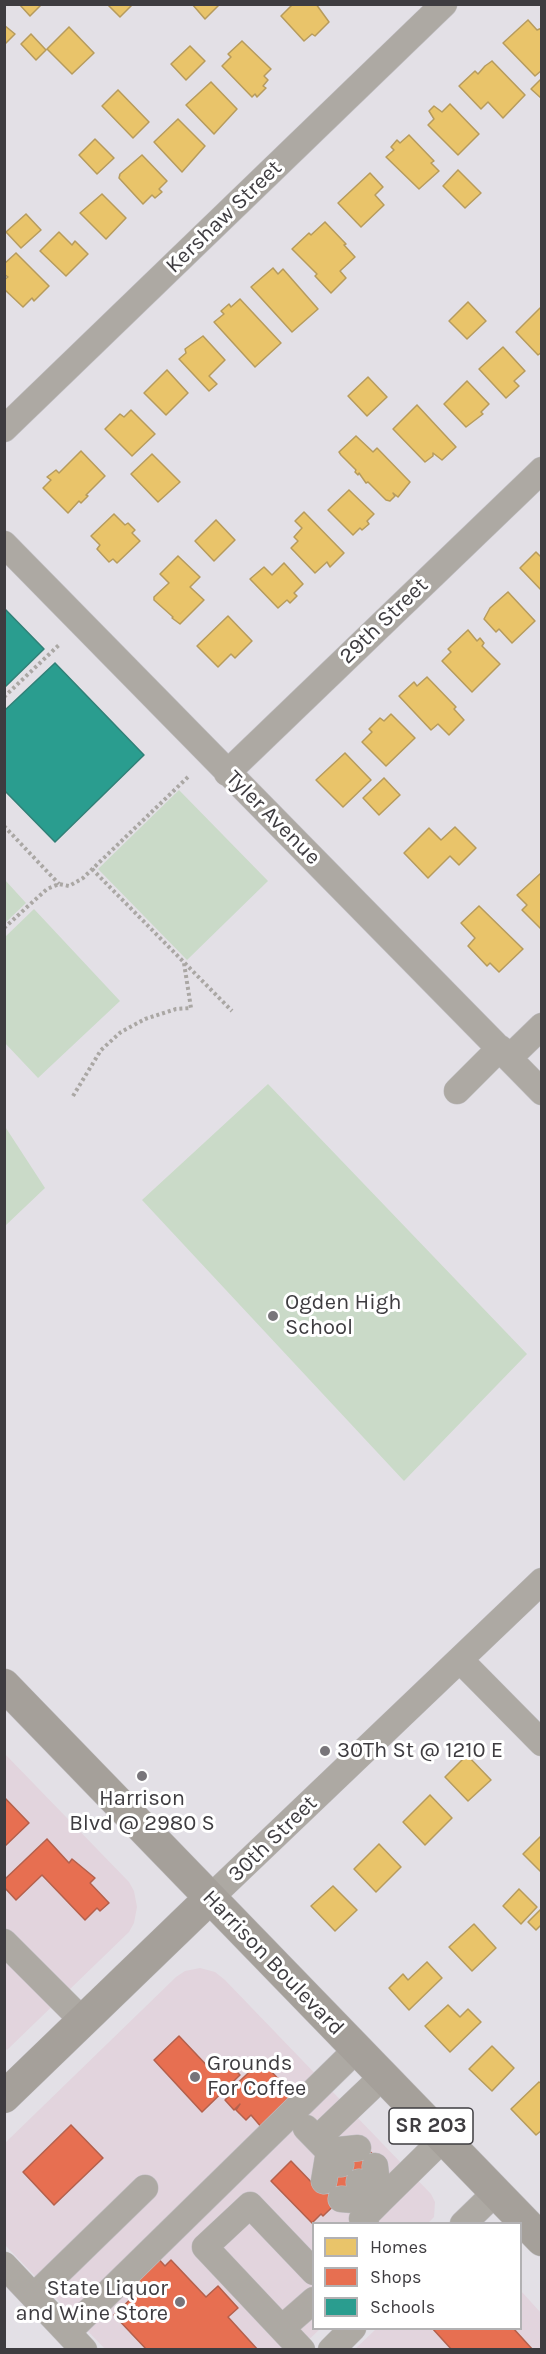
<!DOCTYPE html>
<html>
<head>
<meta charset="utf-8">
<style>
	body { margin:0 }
	#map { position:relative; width:546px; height:2354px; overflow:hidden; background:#e3e0e6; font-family:Karla,sans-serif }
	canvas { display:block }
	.frame { position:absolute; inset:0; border:6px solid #3e3c40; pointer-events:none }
	.legend { position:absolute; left:312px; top:2222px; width:210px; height:108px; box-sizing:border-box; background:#fff; border:2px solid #b2b1b3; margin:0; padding:8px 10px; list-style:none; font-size:18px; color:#3e3c40 }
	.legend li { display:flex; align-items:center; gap:12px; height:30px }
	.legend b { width:30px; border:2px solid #b2b1b3 }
</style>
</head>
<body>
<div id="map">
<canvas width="546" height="2354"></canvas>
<div class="frame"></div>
<ul class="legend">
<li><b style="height:16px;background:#e9c46a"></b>Homes</li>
<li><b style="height:16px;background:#e76f51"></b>Shops</li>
<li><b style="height:16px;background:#2a9d8f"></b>Schools</li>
</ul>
</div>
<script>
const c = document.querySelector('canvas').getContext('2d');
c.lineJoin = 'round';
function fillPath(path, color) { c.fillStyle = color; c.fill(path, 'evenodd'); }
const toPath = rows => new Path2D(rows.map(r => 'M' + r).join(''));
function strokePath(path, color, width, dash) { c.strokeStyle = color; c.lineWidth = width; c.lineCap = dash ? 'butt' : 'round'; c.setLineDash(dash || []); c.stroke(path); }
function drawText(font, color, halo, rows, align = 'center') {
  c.font = font + ' Karla,sans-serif'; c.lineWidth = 6; c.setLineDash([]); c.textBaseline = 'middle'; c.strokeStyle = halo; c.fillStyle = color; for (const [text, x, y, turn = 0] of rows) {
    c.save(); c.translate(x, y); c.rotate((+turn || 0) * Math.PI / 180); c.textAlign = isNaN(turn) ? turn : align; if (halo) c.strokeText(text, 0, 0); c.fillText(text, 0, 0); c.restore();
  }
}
const commercial = toPath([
	[4,1753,129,1882,134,1891,137,1907,134,1923,129,1932,7,2050,4,2047],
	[200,1968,215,1972,225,1980,431,2194,435,2202,434,2217,428,2223,314,2224,314,2328,320,2329,299,2349,105,2349,5,2245,5,2143,176,1977,185,1971],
	[521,2291,541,2313,541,2349,354,2350,376,2329,520,2328]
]);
const green = toPath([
	[179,790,268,881,187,960,98,869],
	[5,880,26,903,5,923],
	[34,909,120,1001,38,1078,4,1042,5,937],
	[268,1084,527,1354,404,1481,142,1200],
	[4,1125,45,1188,5,1226,4,1226]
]);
const homes = toPath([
	[19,4,42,4,30,16,19,4],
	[107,4,133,4,120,17,107,4],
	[192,4,220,4,205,19,192,4],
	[293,4,316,4,329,22,315,36,312,34,304,41,281,16,293,4],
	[528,20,537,30,542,28,542,70,535,76,503,43,528,20],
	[4,25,15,34,4,45,4,25],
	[69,27,94,53,72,74,47,49,69,27],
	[31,34,46,50,36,60,21,44,31,34],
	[242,41,271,69,264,76,268,80,263,86,266,88,257,97,255,94,252,97,222,66,231,57,228,54,242,41],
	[190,46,205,61,186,80,171,64,190,46],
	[492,61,525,95,503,118,488,102,481,109,459,86,475,71,478,74,485,66,492,61],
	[542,78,542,99,531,89,542,78],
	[211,82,237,109,214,134,186,105,211,82],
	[118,90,149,122,133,138,102,106,118,90],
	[450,104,479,134,458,155,428,125,434,119,429,111,434,106,442,112,450,104],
	[178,119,205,146,182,172,154,142,178,119],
	[409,135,434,161,431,163,439,171,419,189,386,157,394,150,391,147,397,140,400,143,409,135],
	[95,139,114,158,97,174,79,155,95,139],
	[142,155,167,181,159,189,162,192,155,198,152,195,143,204,119,178,120,174,142,155],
	[458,170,481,193,465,208,443,186,458,170],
	[370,173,383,187,375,195,384,205,361,227,338,203,370,173],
	[102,194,126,218,106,239,80,213,102,194],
	[26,214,41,230,21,248,6,232,26,214],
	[325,222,346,244,344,245,355,257,340,271,346,278,331,293,315,276,317,274,292,249,309,233,311,235,325,222],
	[59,232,72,245,75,241,88,254,66,276,40,251,59,232],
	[16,253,49,286,34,301,32,298,23,307,4,289,4,280,8,277,4,274,4,264,16,253],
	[273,268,278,274,283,269,318,309,292,332,251,287,273,268],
	[240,299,281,343,255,367,214,322,224,314,221,311,229,304,231,307,240,299],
	[468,302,486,321,467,339,449,321,468,302],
	[540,308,542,310,542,352,538,355,516,332,540,308],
	[203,336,225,360,209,376,217,384,209,391,179,359,186,353,185,349,203,336],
	[503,347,525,371,514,381,519,386,506,398,479,369,503,347],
	[167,370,188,393,166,415,144,393,167,370],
	[368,377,387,397,367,416,348,396,368,377],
	[467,381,489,404,481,412,483,414,466,427,444,404,467,381],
	[417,405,456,447,442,460,433,453,433,456,425,462,393,429,417,405],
	[131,410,155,434,132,456,105,429,120,414,124,417,131,410],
	[356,436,373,452,377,448,410,482,398,497,393,493,395,496,390,501,386,500,368,482,366,483,359,473,358,475,355,472,356,470,341,455,339,452,356,436],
	[81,451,105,476,86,495,88,496,81,503,79,501,68,513,43,488,51,480,47,477,56,470,59,473,81,451],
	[152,454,180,482,158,502,131,474,152,454],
	[349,490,374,514,367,521,369,524,362,530,360,528,353,535,328,510,349,490],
	[304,512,344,553,330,567,327,562,315,573,291,548,298,541,294,537,302,528,295,521,304,512],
	[114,514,125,525,128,523,135,530,132,533,140,541,117,563,113,559,109,562,97,549,100,545,91,536,114,514],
	[216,520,235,540,214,561,195,541,216,520],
	[536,552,542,558,542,591,520,568,536,552],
	[178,556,200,577,190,587,204,600,180,624,172,618,173,617,154,600,154,597,169,583,160,574,178,556],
	[284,563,303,584,294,593,297,596,290,603,287,600,278,608,250,579,264,567,272,575,284,563],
	[508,592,535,621,512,643,499,629,496,632,484,619,490,608,508,592],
	[228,616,252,641,235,658,231,654,218,667,197,646,228,616],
	[468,630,477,641,480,638,484,643,482,646,500,664,472,692,442,661,451,652,448,649,468,630],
	[427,677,456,707,454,709,464,720,449,735,438,724,431,730,399,696,414,682,417,686,427,677],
	[391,714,415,738,386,766,362,742,372,732,369,729,380,718,384,721,391,714],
	[345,753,371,780,343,807,316,780,345,753],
	[384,778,400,795,379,815,363,798,384,778],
	[455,827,476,848,459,865,450,856,428,878,404,853,429,828,441,840,455,827],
	[541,873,542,872,542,930,522,910,527,905,517,895,541,873],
	[479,906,523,949,499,972,490,963,487,966,468,946,475,938,461,923,479,906],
	[467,1755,491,1780,468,1801,445,1777,467,1755],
	[430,1795,452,1818,425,1845,403,1822,430,1795],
	[542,1835,542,1873,523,1854,542,1835],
	[379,1844,401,1867,376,1892,354,1869,379,1844],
	[333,1886,357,1910,335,1931,311,1906,333,1886],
	[519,1889,537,1907,521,1924,503,1906,519,1889],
	[542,1908,542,1924,536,1930,528,1922,542,1908],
	[474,1924,496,1948,472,1971,449,1947,474,1924],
	[427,1962,442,1978,409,2010,389,1988,403,1974,408,1980,427,1962],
	[448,2005,460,2017,468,2009,481,2022,450,2052,425,2026,448,2005],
	[492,2046,514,2068,492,2091,469,2069,492,2046],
	[539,2082,542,2084,542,2130,536,2135,511,2109,539,2082]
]);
const shops = toPath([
	[4,1797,29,1823,4,1847,4,1797],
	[47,1839,69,1863,72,1859,95,1878,90,1883,109,1903,100,1911,97,1908,85,1920,42,1875,16,1900,4,1887,4,1880,47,1839],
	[179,2036,213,2072,225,2060,240,2075,202,2112,154,2060,179,2036],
	[261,2061,296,2097,263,2129,251,2115,246,2120,236,2110,240,2104,234,2110,225,2100,231,2094,228,2092,261,2061],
	[71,2125,103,2158,54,2205,23,2172,71,2125],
	[362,2144,380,2161,323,2216,321,2214,312,2223,271,2181,291,2161,317,2188,362,2144],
	[154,2254,165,2266,171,2260,206,2297,218,2286,238,2308,228,2317,258,2350,147,2350,114,2315,141,2289,129,2277,154,2254],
	[432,2328,513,2328,533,2350,452,2350,432,2328]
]);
const schools = toPath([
	[4,608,44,649,4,688,4,608],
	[55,663,144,755,55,842,4,790,4,711,55,663]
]);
const path = toPath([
	[4,697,60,644],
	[4,826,59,884],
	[92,869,232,1011],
	[4,928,47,889,59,884,69,886,83,878,189,776],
	[73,1096,101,1050,121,1032,145,1019,176,1009,191,1008,184,963]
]);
const minor = toPath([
	[4,429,444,4],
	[4,544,542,1092],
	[227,773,542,470],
	[509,1058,542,1026],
	[457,1091,500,1048],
	[460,1660,542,1743],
	[210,1898,542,1581],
	[4,1942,83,2021],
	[306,2128,341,2164],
	[317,2139,383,2076],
	[375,2166,379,2202],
	[324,2181,329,2151,358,2148],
	[359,2182,379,2202,443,2139],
	[341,2199,379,2202],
	[366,2224,362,2219,379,2202],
	[463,2224,495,2193],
	[4,2265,84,2350],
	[34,2296,145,2188],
	[282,2328,314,2300],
	[68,2332,357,2049],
	[302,2350,205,2247,250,2205,314,2272],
	[331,2350,353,2328]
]);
const major = toPath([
	[4,1685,542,2240],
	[4,2097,210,1898]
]);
const markers = [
	[273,1316,6,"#78757a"],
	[325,1751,6,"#78757a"],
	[142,1776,6,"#78757a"],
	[195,2077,6,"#78757a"],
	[180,2302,6,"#78757a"]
];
const shields = [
	[431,2126,84]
];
const shieldNames = [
	["SR 203",431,2126]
];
const streetNames = [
	["Kershaw Street",224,217,-44],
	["29th Street",384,621,-44],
	["Tyler Avenue",273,818,45],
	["30th Street",273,1839,-44],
	["Harrison Boulevard",273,1963,46]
];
const poiNames = [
	["Ogden High",285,1303],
	["School",285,1328],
	["30Th St @ 1210 E",337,1751],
	["Harrison",142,1799,"center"],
	["Blvd @ 2980 S",142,1824,"center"],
	["Grounds",207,2064],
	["For Coffee",207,2089],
	["State Liquor",168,2289,"right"],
	["and Wine Store",168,2314,"right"]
];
fillPath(commercial, '#e2d4dd');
fillPath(green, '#cadac8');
fillPath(homes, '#e9c46a');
strokePath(homes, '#b69b5d', 1.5);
fillPath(shops, '#e76f51');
strokePath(shops, '#b4604c', 1.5);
fillPath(schools, '#2a9d8f');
strokePath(schools, '#308077', 1.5);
strokePath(minor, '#bfbdc1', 27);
strokePath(major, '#bfbdc1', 33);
strokePath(path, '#aaa7a4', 4, [3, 3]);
strokePath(minor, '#ada9a3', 26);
strokePath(major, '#a5a09a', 32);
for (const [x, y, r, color] of markers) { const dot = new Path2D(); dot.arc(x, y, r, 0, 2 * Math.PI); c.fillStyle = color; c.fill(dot); strokePath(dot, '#fff', 2); }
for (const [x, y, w] of shields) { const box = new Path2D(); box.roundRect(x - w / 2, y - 18, w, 36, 4.5); c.fillStyle = '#fff'; c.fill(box); strokePath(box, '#3e3c40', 1.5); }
drawText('bold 21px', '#3e3c40', null, shieldNames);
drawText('22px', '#3e3c40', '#fff', streetNames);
drawText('22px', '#3e3c40', '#fff', poiNames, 'left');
</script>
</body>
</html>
